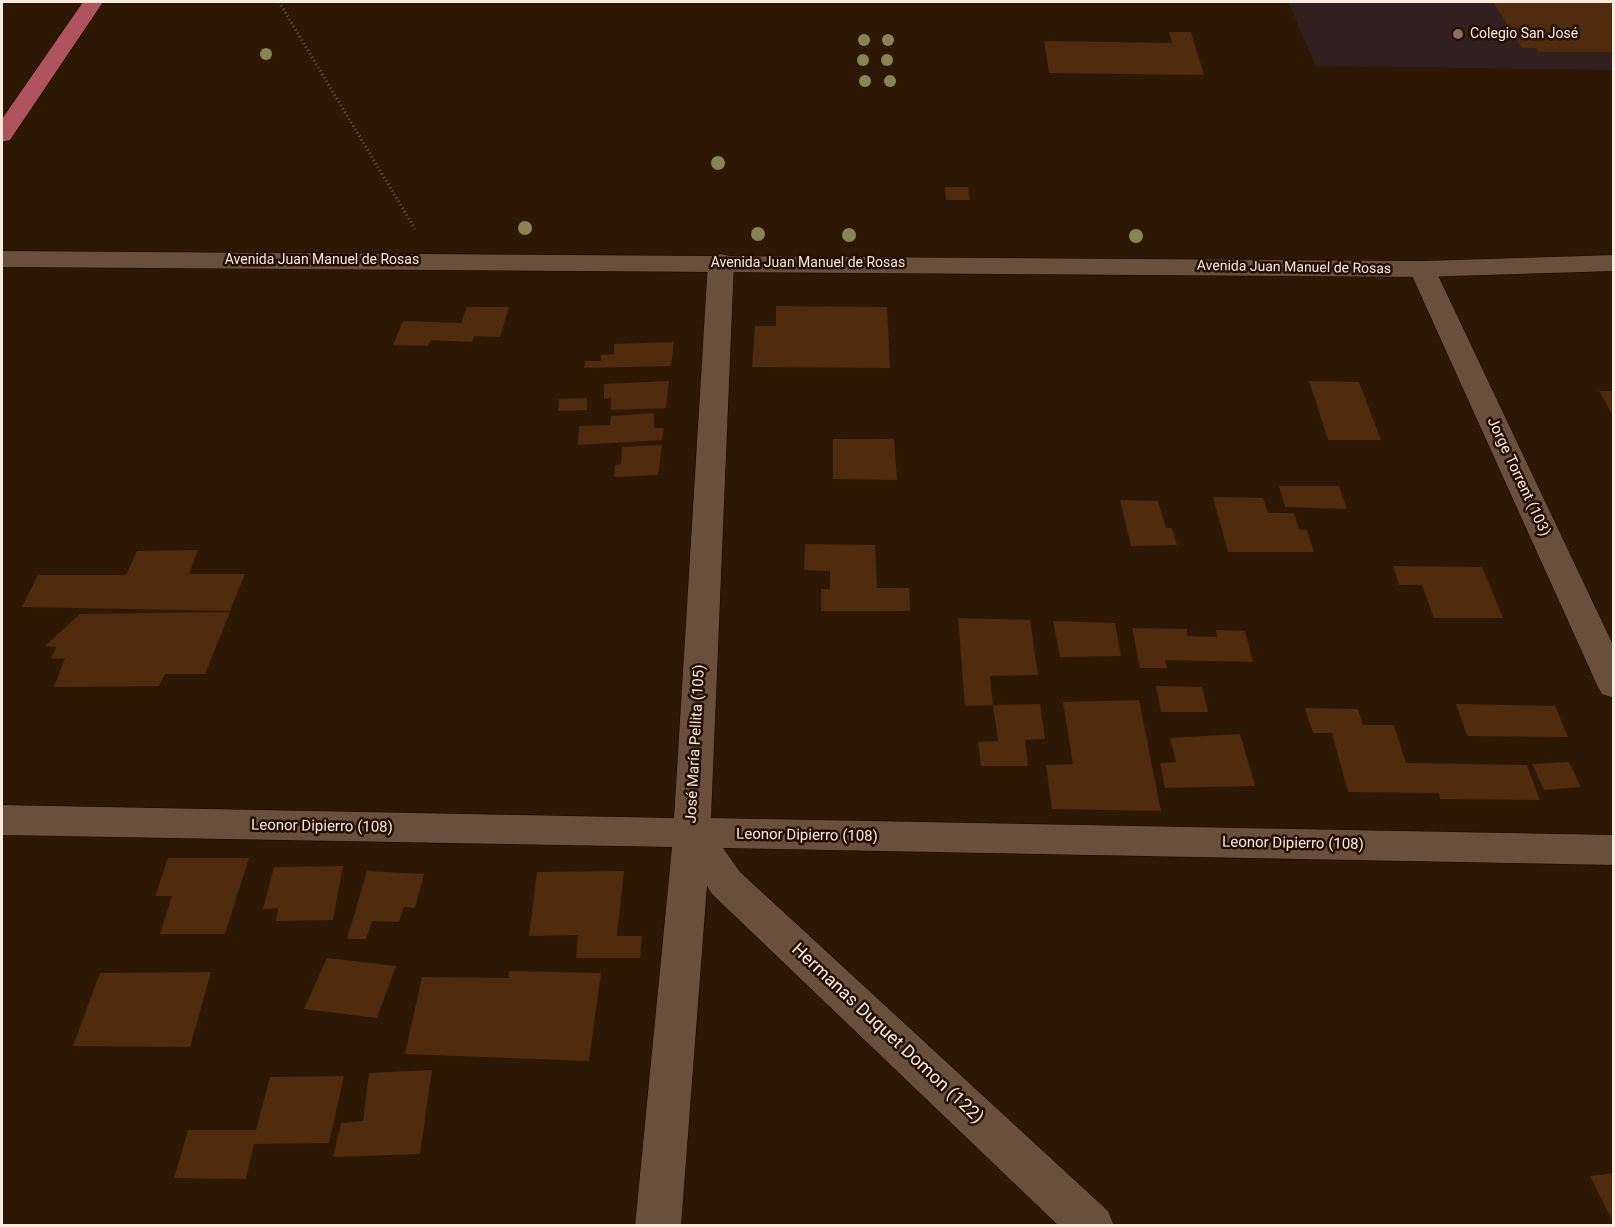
<!DOCTYPE html>
<html>
<head>
<meta charset="utf-8">
<style>
	body { margin:0 }
	#map { position:relative; width:1615px; height:1227px; overflow:hidden; background:#2d1805; font-family:Roboto,sans-serif }
	canvas { display:block }
	.frame { position:absolute; inset:0; border:3px solid #f9eade; pointer-events:none }
</style>
</head>
<body>
<div id="map">
<canvas width="1615" height="1227"></canvas>
<div class="frame"></div>
</div>
<script>
const c = document.querySelector('canvas').getContext('2d');
c.lineJoin = 'round';
function fillPath(path, color) { c.fillStyle = color; c.fill(path, 'evenodd'); }
const toPath = rows => new Path2D(rows.map(r => 'M' + r).join(''));
function strokePath(path, color, width, dash) { c.strokeStyle = color; c.lineWidth = width; c.lineCap = dash ? 'butt' : 'round'; c.setLineDash(dash || []); c.stroke(path); }
function drawText(font, color, halo, rows, align = 'center') {
  c.font = font + ' Roboto,sans-serif'; c.lineWidth = 5; c.setLineDash([]); c.textBaseline = 'middle'; c.strokeStyle = halo; c.fillStyle = color; for (const [text, x, y, turn = 0] of rows) {
    c.save(); c.translate(x, y); c.rotate((+turn || 0) * Math.PI / 180); c.textAlign = isNaN(turn) ? turn : align; if (halo) c.strokeText(text, 0, 0); c.fillText(text, 0, 0); c.restore();
  }
}
const education = toPath([
	[1288,2,1613,2,1613,70,1316,66]
]);
const building = toPath([
	[1493,2,1614,2,1614,52,1538,52,1536,48,1522,48],
	[1169,32,1191,32,1204,75,1049,73,1044,41,1172,43],
	[945,187,968,187,970,200,946,200],
	[776,306,887,307,890,368,752,367,755,326,776,326],
	[467,307,509,307,500,337,474,336,472,342,431,340,428,346,393,345,403,321,461,323],
	[674,342,671,366,584,368,585,361,601,361,601,355,614,354,614,344],
	[669,381,666,408,611,410,611,398,604,399,604,384],
	[1309,381,1359,382,1381,440,1328,440],
	[1599,391,1614,391,1614,418],
	[587,398,587,410,558,411,559,399],
	[654,413,654,428,664,428,662,440,578,445,579,426,610,425,611,416],
	[833,439,894,439,897,480,833,479],
	[662,445,658,475,614,477,615,465,621,464,622,447],
	[1279,486,1339,486,1347,509,1285,507],
	[1213,497,1263,498,1268,513,1294,513,1299,529,1307,530,1314,552,1228,552],
	[1120,500,1158,501,1166,528,1172,528,1177,545,1131,546],
	[805,544,875,545,877,588,909,588,910,611,821,611,821,589,830,589,830,571,804,570],
	[198,550,189,574,245,574,230,611,22,607,38,575,126,575,137,551],
	[1393,566,1482,567,1503,618,1434,618,1422,585,1399,585],
	[230,612,205,674,165,674,159,686,54,687,65,658,51,659,56,647,45,646,80,614],
	[958,618,1030,620,1038,675,990,676,993,705,965,706],
	[1053,621,1115,623,1121,656,1060,657],
	[1132,628,1187,629,1187,636,1217,637,1216,630,1245,631,1253,662,1165,660,1167,668,1140,668],
	[1156,686,1202,687,1208,712,1161,712],
	[1139,700,1161,811,1052,809,1046,765,1073,764,1063,702],
	[1040,704,1045,739,1025,740,1028,766,981,766,978,742,998,741,993,705],
	[1456,704,1555,706,1568,737,1467,736],
	[1305,708,1358,709,1363,725,1394,725,1406,763,1527,765,1540,800,1440,799,1439,793,1348,792,1332,733,1313,733],
	[1240,734,1255,786,1165,788,1160,763,1176,762,1170,738],
	[1569,762,1581,787,1544,790,1532,764],
	[168,858,249,858,225,934,160,934,172,896,155,896],
	[343,866,333,920,276,921,278,908,263,909,274,867],
	[367,871,424,874,415,908,404,907,399,922,372,921,366,939,347,939],
	[624,871,617,936,642,936,640,958,576,958,578,935,529,936,537,872],
	[327,958,396,966,377,1018,304,1009],
	[509,971,601,973,589,1061,405,1054,422,977,509,978],
	[211,972,190,1047,73,1046,100,973],
	[432,1070,420,1154,333,1157,341,1123,363,1121,369,1073],
	[344,1076,329,1143,254,1144,246,1179,174,1178,188,1130,256,1130,270,1077],
	[1614,1173,1614,1224,1590,1176]
]);
const path = toPath([
	[279,2,415,229]
]);
const minor = toPath([
	[721,254,730,256,734,262,711,818,1614,835,1614,865,723,848,740,872,1108,1211,1114,1226,1059,1226,712,894,707,886,681,1226,635,1226,672,847,2,835,2,805,674,818,708,262,712,256,721,254],
	[1422,261,1431,263,1435,269,1614,647,1614,698,1602,694,1597,685,1409,269,1413,263,1422,261]
]);
const secondary = toPath([
	[2,251,1422,261,1614,255,1614,271,1422,277,2,267,2,251]
]);
const primary = toPath([
	[83,2,103,2,10,140,2,142,2,119,83,2]
]);
const trees = [
	[864,40,6],
	[888,40,6],
	[266,54,6],
	[863,60,6],
	[887,60,6],
	[865,81,6],
	[890,81,6],
	[718,163,7],
	[525,228,7],
	[758,234,7],
	[849,235,7],
	[1136,236,7]
];
const markers = [
	[1458,34,6,"#8d6e63"]
];
const farPoinames = [
	["Colegio San José",1470,34]
];
const farStreetnames = [
	["Avenida Juan Manuel de Rosas",322,260],
	["Avenida Juan Manuel de Rosas",808,263],
	["Avenida Juan Manuel de Rosas",1294,268,1]
];
const streetNames = [
	["Jorge Torrent (103)",1518,477,65],
	["José María Pellita (105)",696,744,-87],
	["Leonor Dipierro (108)",322,827,1],
	["Leonor Dipierro (108)",807,836,1],
	["Leonor Dipierro (108)",1293,844,1]
];
const nearStreetnames = [
	["Hermanas Duquet Domon (122)",887,1034,43]
];
fillPath(education, '#321f20');
fillPath(building, '#502b0d');
strokePath(minor, '#140300', 1);
strokePath(secondary, '#140300', 1);
strokePath(primary, '#140300', 1);
strokePath(path, '#6c5848', 3, [1, 3]);
fillPath(minor, '#68503c');
fillPath(secondary, '#68503c');
fillPath(primary, '#af545e');
c.fillStyle = '#898451';
for (const [x, y, r] of trees) { c.beginPath(); c.arc(x, y, r, 0, 2 * Math.PI); c.fill(); }
for (const [x, y, r, color] of markers) { const dot = new Path2D(); dot.arc(x, y, r, 0, 2 * Math.PI); c.fillStyle = color; c.fill(dot); strokePath(dot, '#230e00', 2); }
drawText('14px', '#f9eade', '#230e00', farPoinames, 'left');
drawText('14px', '#f9eade', '#230e00', farStreetnames);
drawText('15px', '#f9eade', '#230e00', streetNames);
drawText('18px', '#f9eade', '#230e00', nearStreetnames);
</script>
</body>
</html>
